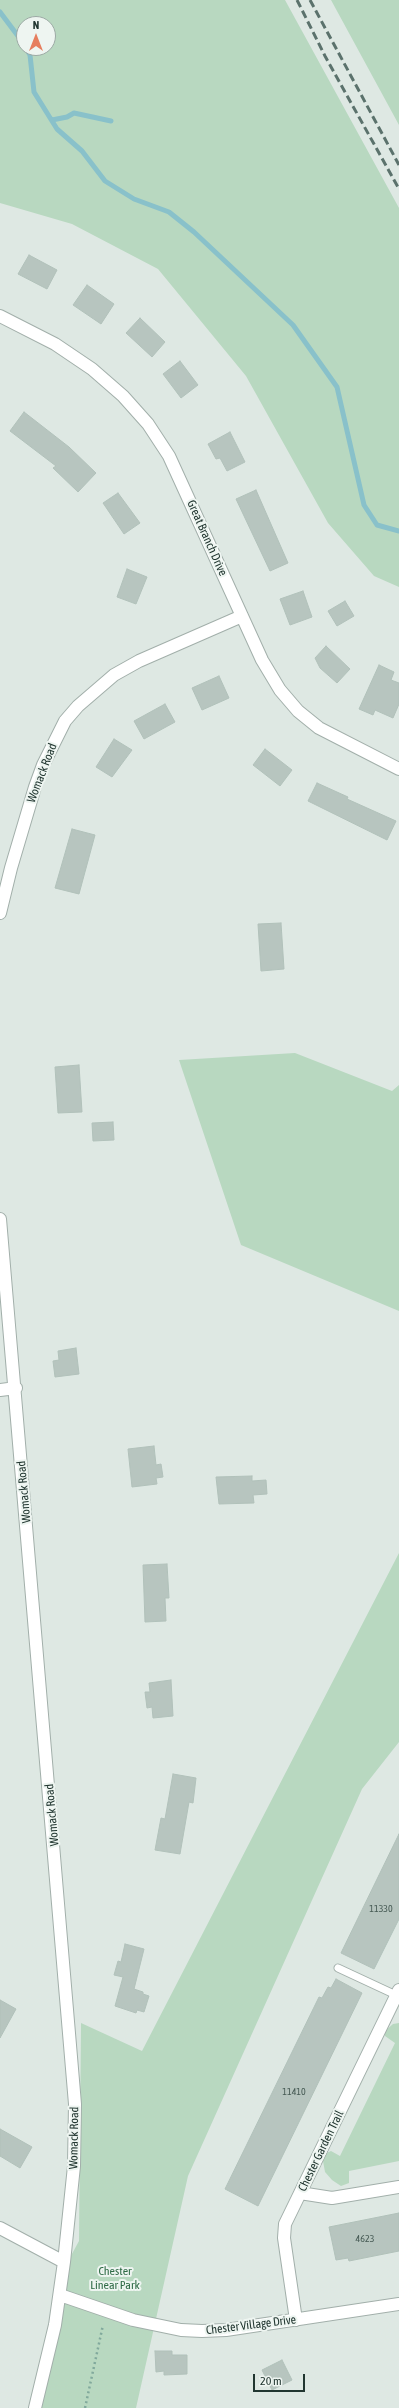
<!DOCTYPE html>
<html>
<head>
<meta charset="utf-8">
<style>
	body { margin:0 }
	#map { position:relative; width:399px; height:2408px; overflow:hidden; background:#dee8e3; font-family:"Asap Condensed",sans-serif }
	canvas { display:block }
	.north { position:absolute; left:16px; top:16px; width:40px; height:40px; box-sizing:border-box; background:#eef5f1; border:1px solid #9ca9a4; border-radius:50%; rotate:0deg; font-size:11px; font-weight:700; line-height:16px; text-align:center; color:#213630 }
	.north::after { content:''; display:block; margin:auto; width:14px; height:18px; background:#e67e5e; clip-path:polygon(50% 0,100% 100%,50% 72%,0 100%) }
	.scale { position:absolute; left:253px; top:2374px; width:52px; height:18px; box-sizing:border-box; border:2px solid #213630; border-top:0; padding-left:5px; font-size:12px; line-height:14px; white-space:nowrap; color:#213630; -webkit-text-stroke:3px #eef5f1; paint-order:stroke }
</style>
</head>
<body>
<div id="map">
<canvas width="399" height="2408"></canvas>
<div class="north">N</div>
<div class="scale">20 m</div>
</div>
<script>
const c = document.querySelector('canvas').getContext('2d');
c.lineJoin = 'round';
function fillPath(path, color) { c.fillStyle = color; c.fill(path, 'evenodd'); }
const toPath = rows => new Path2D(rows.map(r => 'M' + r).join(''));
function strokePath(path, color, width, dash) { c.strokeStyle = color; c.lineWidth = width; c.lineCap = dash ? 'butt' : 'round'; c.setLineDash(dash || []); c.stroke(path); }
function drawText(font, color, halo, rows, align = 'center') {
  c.font = font + ' "Asap Condensed",sans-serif'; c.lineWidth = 4; c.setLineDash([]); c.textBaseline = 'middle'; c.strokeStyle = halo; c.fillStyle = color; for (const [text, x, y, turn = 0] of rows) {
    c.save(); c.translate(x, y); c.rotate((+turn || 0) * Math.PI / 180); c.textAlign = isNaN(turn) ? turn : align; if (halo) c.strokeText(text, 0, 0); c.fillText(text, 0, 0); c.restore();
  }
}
const green = toPath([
	[0,0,285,0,399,208,399,587,374,576,328,523,246,376,158,269,72,224,0,203],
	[24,24,48,24,48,48,24,48],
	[331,0,399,0,399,125],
	[295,1053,392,1091,399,1085,399,1311,241,1245,179,1060],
	[399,1553,399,1742,362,1789,188,2176,136,2408,35,2408,67,2263,79,2241,81,2023,142,2051],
	[399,2023,399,2161,349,2171,349,2183,341,2186,332,2180,325,2172,323,2161,324,2154,331,2151,340,2156,395,2043,385,2036,385,2031,393,2024]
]);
const stream = toPath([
	[0,12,24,44],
	[26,48,30,55,34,92,57,129,82,151,105,181,134,199,169,212,194,232,293,325,337,387,364,505,377,525,399,531],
	[52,120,67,117,74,113,111,121]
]);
const building = toPath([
	[29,255,57,270,47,289,18,274,29,255],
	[87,285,114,304,101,324,73,305,87,285],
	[140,318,165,342,152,357,126,333,140,318],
	[180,361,198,385,181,398,163,374,180,361],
	[24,412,69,447,96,473,78,492,53,468,56,466,10,431,24,412],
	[230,432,245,462,227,471,220,458,216,459,208,444,230,432],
	[256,490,288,563,270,571,236,499,256,490],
	[118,493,140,523,124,534,103,503,118,493],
	[127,569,147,577,136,604,117,597,127,569],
	[303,591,312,617,290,625,280,599,303,591],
	[345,601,354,616,337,626,328,611,345,601],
	[326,646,350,669,337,683,320,668,315,658,326,646],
	[379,665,394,672,391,680,399,683,399,704,393,718,375,710,373,715,359,709,379,665],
	[219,676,229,698,202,710,192,688,219,676],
	[165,704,175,722,144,739,134,721,165,704],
	[114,739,132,750,112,777,96,767,114,739],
	[265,749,292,770,280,786,253,765,265,749],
	[317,783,348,797,347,799,396,821,387,840,308,801,317,783],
	[72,829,95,835,79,894,55,888,72,829],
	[281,923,284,969,261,971,258,924,281,923],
	[79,1065,82,1112,58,1113,55,1067,79,1065],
	[113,1122,114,1140,93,1141,92,1123,113,1122],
	[76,1348,79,1374,55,1377,53,1361,59,1360,58,1351,76,1348],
	[154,1446,156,1465,161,1464,163,1477,156,1478,157,1484,132,1487,128,1449,154,1446],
	[252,1476,252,1481,266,1480,267,1494,253,1495,254,1503,219,1504,216,1477,252,1476],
	[167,1564,169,1598,165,1598,166,1621,145,1622,143,1565,167,1564],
	[171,1680,173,1716,153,1718,152,1707,147,1708,145,1692,150,1692,149,1683,171,1680],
	[173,1774,196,1778,193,1803,189,1802,180,1854,155,1850,161,1818,165,1819,173,1774],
	[399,1834,399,1919,374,1969,341,1953,399,1834],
	[125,1944,144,1949,134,1989,143,1992,143,1994,149,1996,144,2012,137,2010,136,2013,115,2006,123,1977,114,1975,118,1961,121,1962,125,1944],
	[336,1979,362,1993,258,2206,225,2189,319,1997,322,1998,328,1987,331,1988,336,1979],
	[0,2000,16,2009,0,2038,0,2000],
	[0,2129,32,2147,20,2168,0,2156,0,2129],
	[399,2213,399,2251,349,2261,348,2258,336,2260,329,2227,399,2213],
	[155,2351,172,2351,172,2355,187,2355,187,2374,164,2375,164,2371,156,2372,155,2351],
	[282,2360,292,2380,272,2390,262,2370,282,2360]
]);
const path = toPath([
	[85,2408,103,2325]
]);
const lane = toPath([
	[338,1968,396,1995]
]);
const street = toPath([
	[0,316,55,344,92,369,123,396,148,424,169,456,262,660,280,690,298,711,319,728,399,769],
	[0,913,11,868,35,787,43,765,65,721,78,706,114,675,139,661,242,616],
	[0,1219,75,2104,74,2166,64,2262,55,2325,35,2408],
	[0,1390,16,1388],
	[300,2193,332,2198,399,2187],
	[0,2228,64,2262],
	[60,2295,133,2320,181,2330,202,2331,226,2330,399,2304],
	[296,2320,284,2238,285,2224,399,1990]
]);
const rail = toPath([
	[297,0,325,56,399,189],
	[310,0,399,165]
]);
const numberNames = [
	["11330",381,1909],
	["11410",294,2092],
	["4623",365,2239]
];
const streetNames = [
	["Great Branch Drive",207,538,66],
	["Womack Road",42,773,-69],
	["Womack Road",24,1492,-95],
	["Womack Road",52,1815,-95],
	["Womack Road",74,2138,-89],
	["Chester Garden Trail",321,2151,-64],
	["Chester Village Drive",251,2325,-7]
];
const parkNames = [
	["Chester",115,2271],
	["Linear Park",115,2285]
];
fillPath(green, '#b8d8c0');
strokePath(stream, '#89c1ca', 5);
fillPath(building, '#b7c5bf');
strokePath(building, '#b1c1ba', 1);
strokePath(lane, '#a2afaa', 9);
strokePath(street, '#a2afaa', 14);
strokePath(path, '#81a99c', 2.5, [2, 3]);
strokePath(lane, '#fff', 7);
strokePath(street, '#fff', 12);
strokePath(rail, '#5b726c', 3, [8, 4]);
drawText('10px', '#465a54', null, numberNames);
drawText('12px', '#213630', '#eef5f1', streetNames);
drawText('12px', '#2e6a45', '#eef5f1', parkNames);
</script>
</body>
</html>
